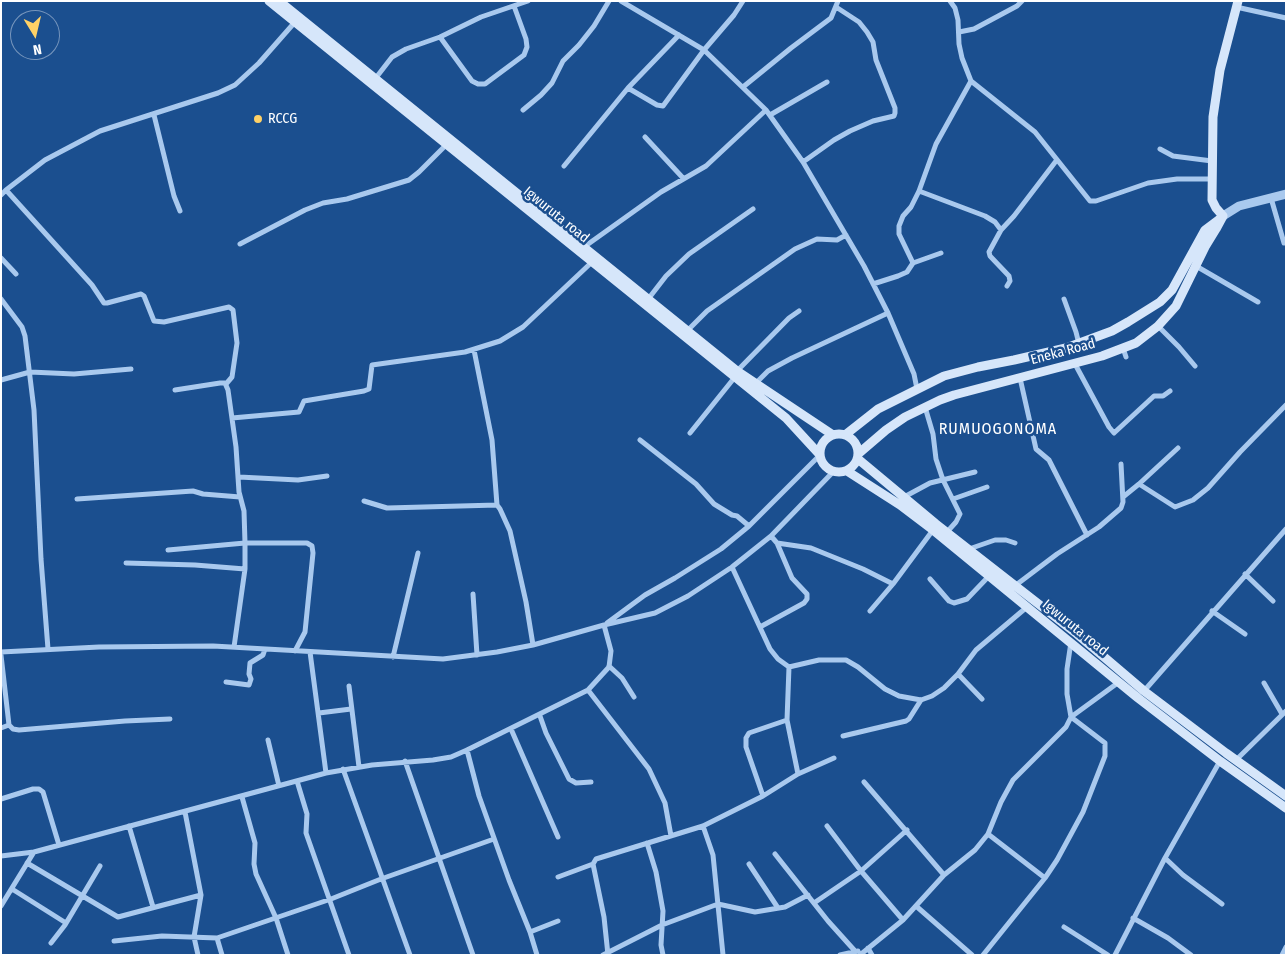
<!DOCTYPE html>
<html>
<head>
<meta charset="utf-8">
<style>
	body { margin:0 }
	#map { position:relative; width:1287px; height:956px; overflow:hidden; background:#1b4f8f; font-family:"Fira Sans Condensed",sans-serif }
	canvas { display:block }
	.frame { position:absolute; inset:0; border:2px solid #fff; pointer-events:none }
	.north { position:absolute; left:10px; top:10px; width:50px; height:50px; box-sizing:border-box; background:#1b4f8f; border:1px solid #7695bc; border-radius:50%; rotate:171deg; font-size:14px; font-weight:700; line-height:20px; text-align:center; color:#fff }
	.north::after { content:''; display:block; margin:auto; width:18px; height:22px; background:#ffd166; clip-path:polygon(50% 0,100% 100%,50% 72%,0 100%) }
</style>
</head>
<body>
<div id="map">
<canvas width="1287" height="956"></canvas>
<div class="frame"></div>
<div class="north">N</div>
</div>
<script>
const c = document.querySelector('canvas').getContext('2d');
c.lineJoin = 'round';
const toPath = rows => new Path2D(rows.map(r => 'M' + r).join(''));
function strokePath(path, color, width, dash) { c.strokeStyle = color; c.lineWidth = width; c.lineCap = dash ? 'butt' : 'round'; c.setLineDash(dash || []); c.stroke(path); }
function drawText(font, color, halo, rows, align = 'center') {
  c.font = font + ' "Fira Sans Condensed",sans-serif'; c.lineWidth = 5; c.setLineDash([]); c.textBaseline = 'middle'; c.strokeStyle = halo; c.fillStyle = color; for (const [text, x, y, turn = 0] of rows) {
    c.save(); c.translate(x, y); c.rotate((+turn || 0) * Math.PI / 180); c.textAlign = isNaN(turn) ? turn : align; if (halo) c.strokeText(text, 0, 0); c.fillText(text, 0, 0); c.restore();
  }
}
const minor = toPath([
	[621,1,704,50,766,110,803,162,864,266,888,313,914,374,917,389],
	[950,1,955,8,958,20,959,44,962,58,971,81,1035,132,1090,201,1096,201,1148,183,1177,179,1212,179],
	[1236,7,1286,18],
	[959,32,974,29,1017,6,1022,1],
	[440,37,472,81,478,84,485,84,524,55,527,47,526,39,514,6],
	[375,79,392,57,406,49,440,37,481,17,528,1],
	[743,87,791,48,831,18,838,1],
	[628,88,657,105,663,106,704,50,734,15,743,1],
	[523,110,541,95,552,83,563,61,579,45,594,26,609,1],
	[154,115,174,196,180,211],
	[770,115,827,82],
	[645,137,683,178],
	[1160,149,1173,156,1212,161],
	[803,162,834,140,850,131,873,121,894,116,895,113,895,108,876,60,873,42,867,32,859,22,836,7],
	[564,166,628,88,679,35],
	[6,190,92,285,104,303,107,303,141,294,144,296,154,321,164,322,229,307,233,310,237,343,232,377,226,384],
	[919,191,985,216,995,222,1001,230],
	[1,195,6,190,45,160,100,131,218,93,235,85,259,63,295,22],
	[1271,198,1284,243],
	[240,244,305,210,323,203,347,199,409,180,419,172,447,144],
	[584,247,661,192,706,166,766,110],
	[1,258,16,274],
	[913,263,899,234,899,226,903,216,911,207,919,191,936,144,971,81],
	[1196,266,1258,302],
	[873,284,898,276,907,272,913,263,941,253],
	[1007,286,1010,281,1009,276,990,256,989,252,1001,230,1014,216,1056,161],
	[649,298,666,276,689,254,753,209],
	[1,299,22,327,25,336,34,410,41,559,48,649],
	[1064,299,1076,332,1079,344],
	[1158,326,1179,347,1195,366],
	[688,330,707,311,795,249,817,239,837,240,846,235],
	[1123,348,1126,357],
	[474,350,492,440,497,505],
	[1075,364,1109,427,1114,433,1154,396,1163,396,1170,391],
	[737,371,789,318,799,311],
	[1020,378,1036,449,1049,460,1087,535],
	[1,380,30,372,74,374,131,369],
	[755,384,768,371,792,358,888,313],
	[175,390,220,383,225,383,228,390,236,447,239,492,244,511,245,543,245,569,234,647],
	[925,407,933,434,936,459,943,480,960,514,956,522,947,532],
	[232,418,299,412,304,401,364,391,369,389,372,365,465,352,500,341,523,327,592,262],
	[690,433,735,377],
	[640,440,696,484,714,504,732,515,737,516,749,526],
	[239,477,298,480,327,476],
	[1139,484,1178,448],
	[904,497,930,483,975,472],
	[1123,497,1139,484,1175,507,1193,500,1208,488,1240,452,1286,405],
	[77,499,193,491,203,494,240,497],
	[953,499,987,487],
	[364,501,387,508,497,505,500,509,510,531,526,602,533,645],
	[777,543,811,548,863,569,893,584],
	[969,549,995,540,1006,540,1015,543],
	[168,550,245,543,307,543,312,546,313,553,305,632,295,651],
	[126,563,195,565,245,569],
	[732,567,770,649,778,659,789,667,787,720,798,774],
	[1245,574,1273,601],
	[930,579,949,601,954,603,967,599,989,576],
	[1016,585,1057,554,1099,527,1121,508,1123,502,1121,464],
	[473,594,477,655],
	[870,611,893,584,933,530],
	[1212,611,1245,634],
	[607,623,645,595,675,578,721,549,749,526,820,455],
	[760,627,804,603,807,599,807,594,792,578,777,543,771,536],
	[1,652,99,647,213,646,443,659,497,652,533,645,604,625,655,613,688,596,732,567,771,536,833,472],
	[310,652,326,773],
	[1,655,9,725,13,729,19,730,125,721,170,719],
	[393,657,418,553],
	[609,666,622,678,634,697],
	[789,667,819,660,846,660,858,667,885,689,899,696,921,700,932,696,944,688,958,674,976,650,1027,607],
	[958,674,982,699],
	[226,682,249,685,251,679,249,674,250,663,263,655,265,649],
	[1264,683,1282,714],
	[349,686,359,767],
	[588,690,649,769,665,803,671,836],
	[1144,691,1286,529],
	[319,713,351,709],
	[540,716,546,733,569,779,576,783,591,782],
	[1,728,9,725],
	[511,729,558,837],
	[843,736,906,721,909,719,921,700],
	[268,740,279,786],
	[467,750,479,796,509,880,530,932,537,955],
	[1236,760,1286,711],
	[405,761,473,955],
	[343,769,410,955],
	[297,781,307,814,306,833,349,955],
	[864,782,944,875],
	[763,796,746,747,746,738,749,733,787,720],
	[242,797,255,843,254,864,256,874,276,918,288,955],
	[1,799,33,789,39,789,43,792,59,845],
	[185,812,201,895,194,937,198,955],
	[129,826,153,907],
	[703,826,713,855,723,955],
	[827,826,861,871,903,920],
	[988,834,1045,878],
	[647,843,656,872,663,911,661,945,663,955],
	[775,854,828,921,855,951],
	[1,856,34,852],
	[1165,858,1183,875,1222,904],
	[27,863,118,917,201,895],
	[593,864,604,917,608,955],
	[749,864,778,908],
	[558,877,593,864,596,859,703,826,763,796,798,774,834,758],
	[12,889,66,923],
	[814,903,861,871,907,830],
	[1,906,34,852,326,773,372,765,433,760,451,757,467,750,588,690,609,667,611,651,604,625],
	[916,906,972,955],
	[1133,918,1168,938,1191,955],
	[1064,927,1108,955],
	[530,932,558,921],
	[217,938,222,955],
	[114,941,162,936,217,938,331,899,381,879,494,839],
	[51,943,65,925,100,866],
	[868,948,872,955],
	[603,955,662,925,718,904,755,912,785,907,808,895],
	[840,955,858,951],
	[860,955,903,920,944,875,975,850,988,834,1001,802,1013,780,1066,727,1071,717,1067,694,1067,669,1071,642],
	[983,955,1045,878,1057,860,1083,812,1105,756,1105,743,1071,717,1119,682],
	[1115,955,1165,858,1220,761],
	[1282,955,1286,947]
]);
const tertiary = toPath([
	[1223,216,1239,206,1286,194]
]);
const secondary = toPath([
	[269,1,786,418,820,455],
	[279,1,737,371,833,435],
	[1223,216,1216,208,1212,200,1213,117,1220,70,1238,1],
	'820 453a19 19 0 1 1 38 0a19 19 0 1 1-38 0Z',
	[845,435,878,409,944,376,978,367,1014,360,1066,348,1112,331,1128,322,1160,302,1172,290,1205,230,1221,218],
	[858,454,886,430,905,417,940,400,954,395,1102,356,1136,343,1158,326,1176,306,1205,247,1216,229,1223,216],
	[858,459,936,524,1077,634,1144,691,1226,753,1286,796],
	[847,471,900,505,933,530,1138,698,1220,761,1286,808]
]);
const markers = [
	[258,119,5,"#ffd166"]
];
const poiNames = [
	["RCCG",268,119]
];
const streetNames = [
	["Igwuruta road",556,215,39],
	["Eneka Road",1063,352,-15],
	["Igwuruta road",1075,628,39]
];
const quarterNames = [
	["RUMUOGONOMA",998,430]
];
strokePath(minor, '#a9c9ee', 5);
strokePath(tertiary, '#a9c9ee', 9);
strokePath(secondary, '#d6e6fa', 9);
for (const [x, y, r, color] of markers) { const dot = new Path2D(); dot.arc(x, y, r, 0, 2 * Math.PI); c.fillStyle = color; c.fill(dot); strokePath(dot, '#1b4f8f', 2); }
drawText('14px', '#fff', '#1b4f8f', poiNames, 'left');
drawText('14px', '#fff', '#1b4f8f', streetNames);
c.letterSpacing = '1px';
drawText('16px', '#fff', '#1b4f8f', quarterNames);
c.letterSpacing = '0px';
</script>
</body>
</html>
